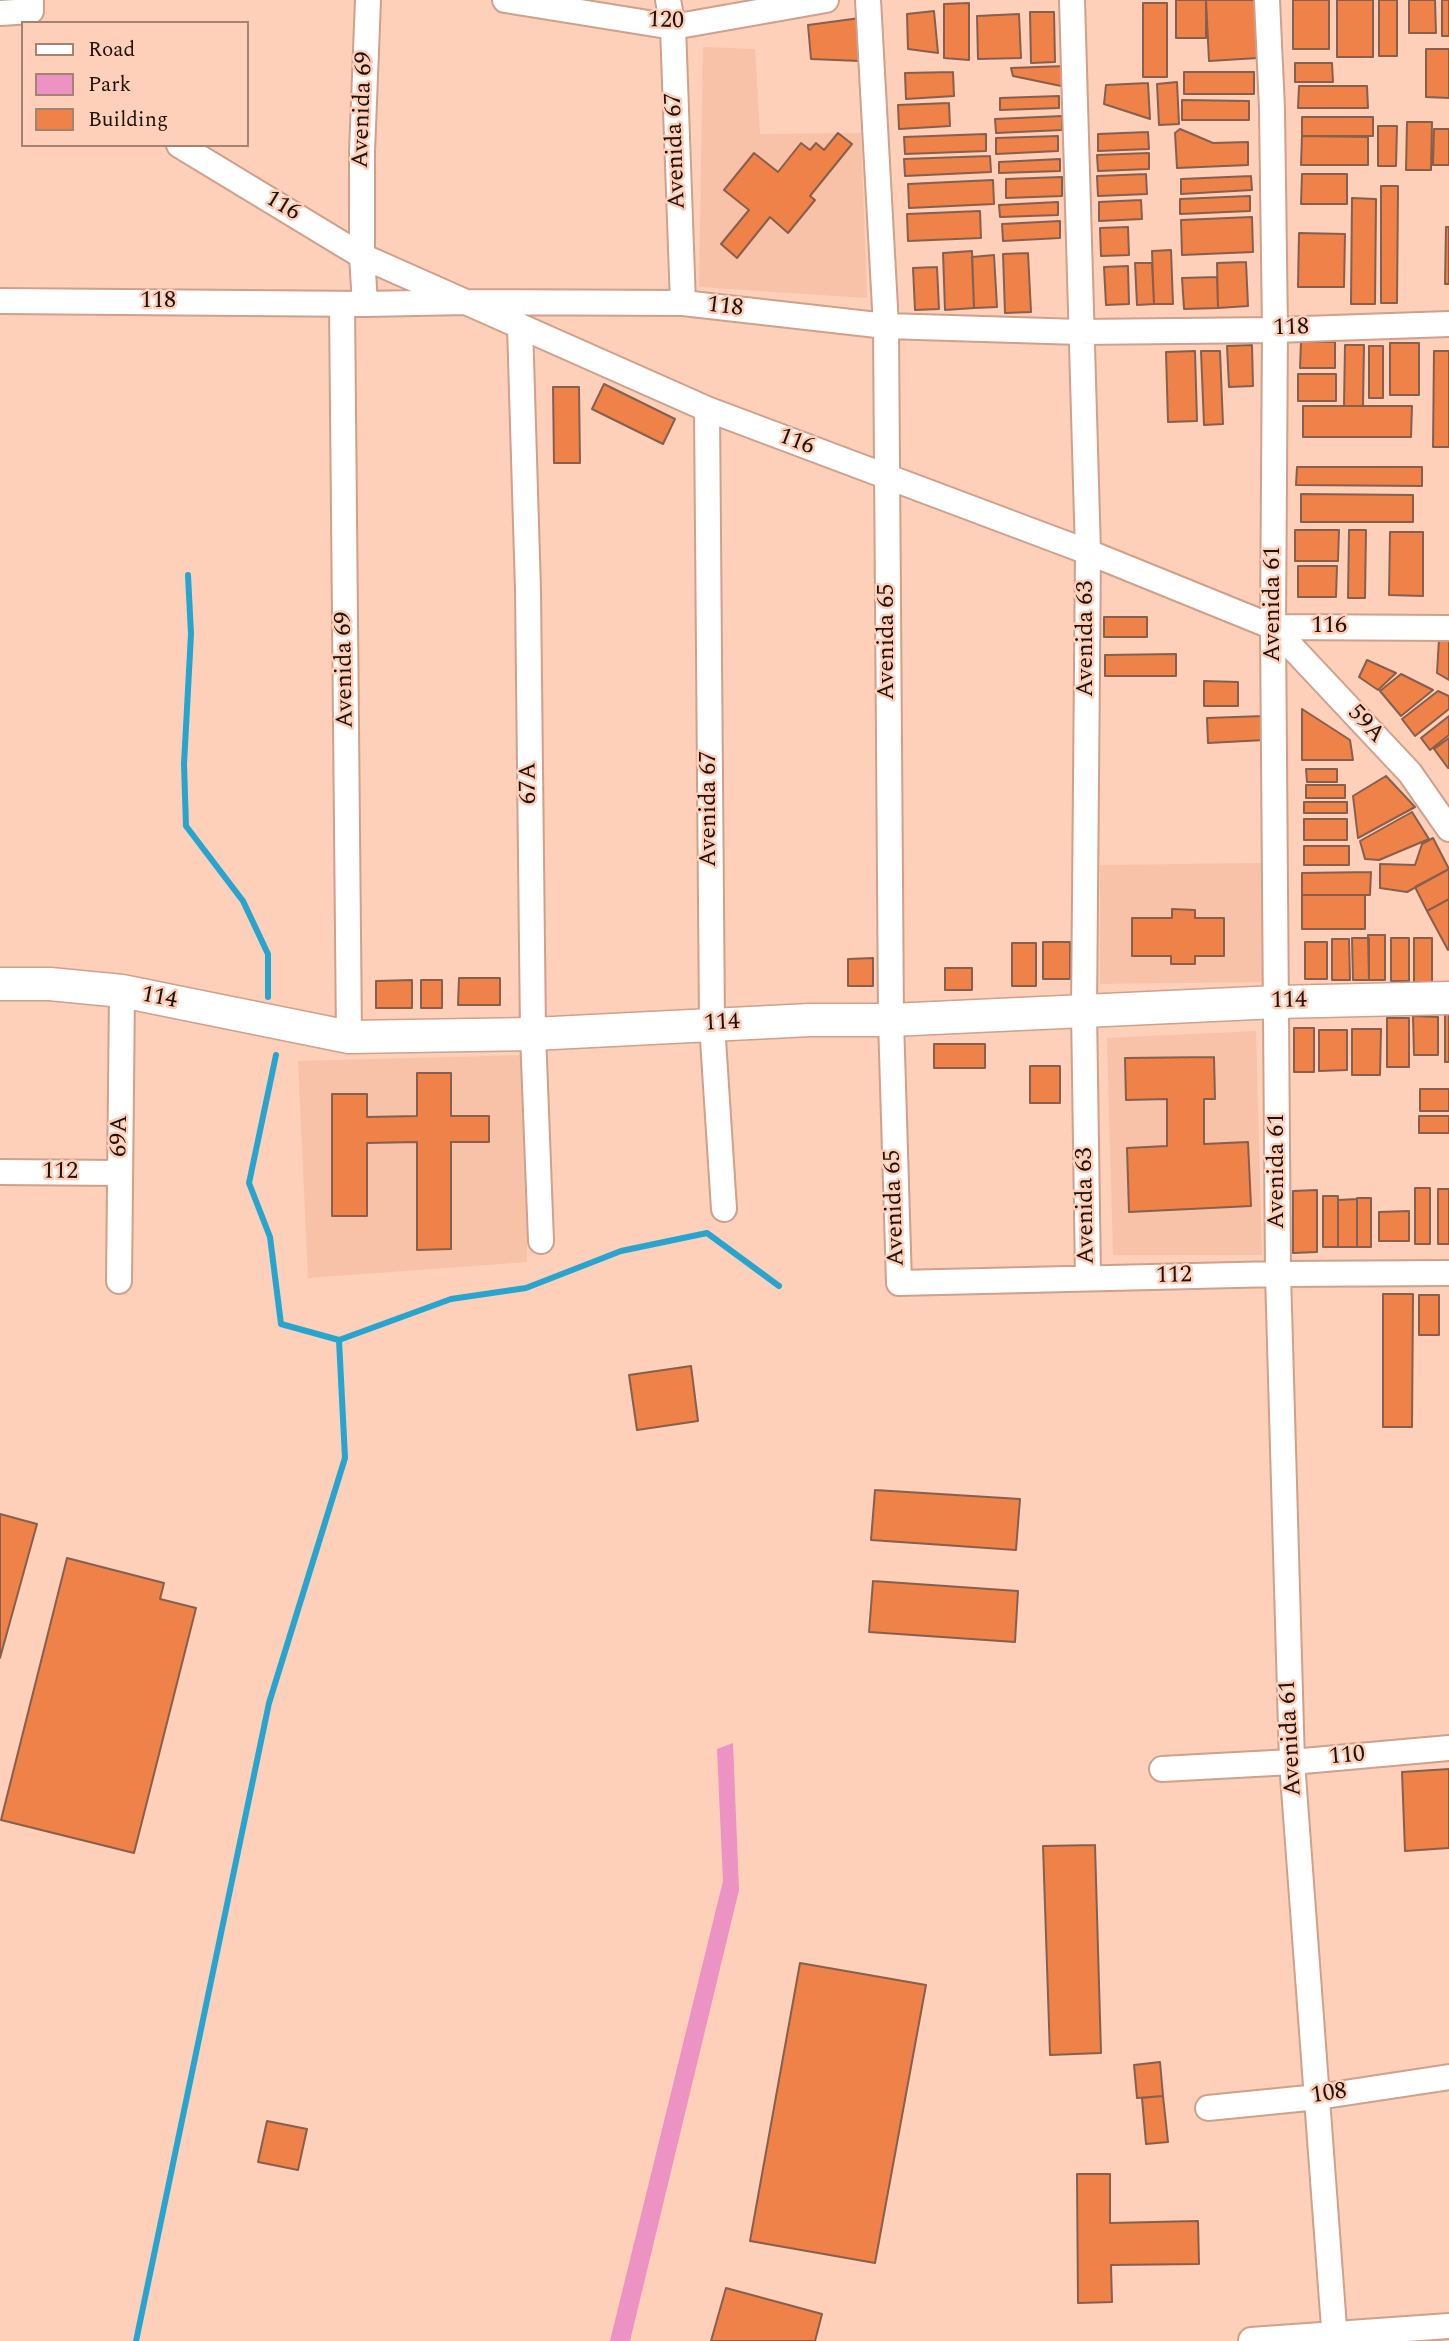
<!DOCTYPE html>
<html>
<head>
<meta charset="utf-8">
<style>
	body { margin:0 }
	#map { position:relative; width:1449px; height:2341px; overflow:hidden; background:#fecfb9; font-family:Spectral,serif }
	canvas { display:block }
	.legend { position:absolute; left:21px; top:21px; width:228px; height:126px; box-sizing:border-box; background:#fecfb9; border:2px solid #a58373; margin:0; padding:9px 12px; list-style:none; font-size:21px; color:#201109 }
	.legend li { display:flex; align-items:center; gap:14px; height:35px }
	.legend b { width:35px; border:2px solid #a58373 }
</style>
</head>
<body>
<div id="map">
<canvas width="1449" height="2341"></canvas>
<ul class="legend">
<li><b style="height:9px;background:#fff"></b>Road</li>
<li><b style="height:19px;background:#ec93c3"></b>Park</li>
<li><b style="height:19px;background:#ee8249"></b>Building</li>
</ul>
</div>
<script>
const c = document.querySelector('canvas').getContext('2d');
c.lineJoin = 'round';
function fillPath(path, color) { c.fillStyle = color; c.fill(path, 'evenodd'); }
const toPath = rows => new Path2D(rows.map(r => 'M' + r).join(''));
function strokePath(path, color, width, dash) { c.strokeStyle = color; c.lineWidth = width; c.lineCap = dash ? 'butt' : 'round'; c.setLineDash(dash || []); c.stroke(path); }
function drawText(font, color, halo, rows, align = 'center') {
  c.font = font + ' Spectral,serif'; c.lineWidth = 5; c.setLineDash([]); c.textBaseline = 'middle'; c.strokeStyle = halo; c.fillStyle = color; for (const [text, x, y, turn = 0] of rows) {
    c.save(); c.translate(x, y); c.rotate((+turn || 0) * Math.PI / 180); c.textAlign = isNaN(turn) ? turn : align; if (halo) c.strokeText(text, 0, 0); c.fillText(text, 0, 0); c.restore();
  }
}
const built = toPath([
	[703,47,755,49,760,134,861,133,867,298,699,287],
	[1262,863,1262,982,1100,984,1100,865],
	[1256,1031,1262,1255,1113,1255,1107,1038],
	[526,1055,527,1262,308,1278,298,1061]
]);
const green = toPath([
	[733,1743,739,1890,630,2341,610,2341,723,1881,717,1749]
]);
const stream = toPath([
	[188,575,191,634,184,764,186,826,243,901,268,954,268,997],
	[276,1055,249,1183,270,1237,281,1324,339,1340,451,1299,526,1288,621,1251,707,1233,779,1286],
	[136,2341,269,1703,345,1458,339,1340]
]);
const building = toPath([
	[1176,0,1206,0,1206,38,1176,38,1176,0],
	[1206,0,1255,0,1258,58,1209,61,1206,0],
	[1293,0,1329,0,1329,49,1293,49,1293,0],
	[1337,0,1373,0,1373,57,1337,57,1337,0],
	[1379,0,1397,0,1397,56,1379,56,1379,0],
	[1409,0,1435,0,1436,33,1409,33,1409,0],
	[1442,0,1449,0,1449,36,1442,36,1442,0],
	[969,3,969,60,944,58,944,4,969,3],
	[1143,3,1167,3,1167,77,1143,77,1143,3],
	[934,11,938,53,908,49,907,14,934,11],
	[1030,12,1054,12,1055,62,1031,63,1030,12],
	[1019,14,1021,58,978,59,977,16,1019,14],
	[860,18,860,61,811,59,808,25,860,18],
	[1426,49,1449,49,1449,98,1426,97,1426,49],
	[1295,63,1332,63,1333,82,1295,82,1295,63],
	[1065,66,1066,87,1013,76,1011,68,1065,66],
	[953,72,954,96,906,99,905,73,953,72],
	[1184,72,1254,72,1254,94,1184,94,1184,72],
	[1177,82,1179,124,1159,125,1157,84,1177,82],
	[1148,83,1150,119,1104,104,1106,85,1148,83],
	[1299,86,1367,86,1368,108,1298,108,1299,86],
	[1059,96,1059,108,1000,110,1000,98,1059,96],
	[1182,100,1249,101,1249,120,1182,120,1182,100],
	[949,103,950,126,899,129,898,105,949,103],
	[1062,116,1062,130,996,133,995,119,1062,116],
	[1302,117,1373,117,1373,136,1302,136,1302,117],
	[1407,122,1432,122,1431,170,1406,170,1407,122],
	[1378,126,1397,126,1396,166,1378,166,1378,126],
	[1180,129,1213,143,1248,142,1248,165,1177,168,1175,133,1180,129],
	[1434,129,1449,129,1449,165,1433,165,1434,129],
	[1148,132,1149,149,1098,151,1098,134,1148,132],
	[838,133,852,144,810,196,815,200,788,233,770,217,737,258,721,244,749,210,724,190,754,153,778,172,801,143,810,150,816,143,824,150,838,133],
	[986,134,986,151,905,154,904,137,986,134],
	[1058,136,1058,151,996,154,996,138,1058,136],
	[1302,136,1368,137,1368,165,1301,165,1302,136],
	[1149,153,1149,169,1098,171,1097,155,1149,153],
	[990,156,991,172,905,176,904,159,990,156],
	[1060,159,1060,171,999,173,999,162,1060,159],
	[1146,174,1147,194,1098,196,1097,176,1146,174],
	[1302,174,1347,174,1347,204,1301,204,1302,174],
	[1251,176,1252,190,1181,194,1181,179,1251,176],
	[1062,177,1062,196,1006,198,1006,179,1062,177],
	[993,180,994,204,909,208,908,184,993,180],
	[1381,186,1398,186,1397,303,1381,303,1381,186],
	[1250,196,1250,211,1180,214,1180,199,1250,196],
	[1352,198,1376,199,1375,304,1351,304,1352,198],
	[1141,200,1142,219,1099,221,1099,202,1141,200],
	[1058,202,1058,215,1000,217,999,205,1058,202],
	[980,211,981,238,908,241,907,214,980,211],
	[1252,217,1253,252,1182,255,1181,220,1252,217],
	[1060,221,1060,238,1003,241,1002,224,1060,221],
	[1128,227,1129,255,1101,256,1100,228,1128,227],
	[1446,227,1449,227,1449,284,1445,284,1446,227],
	[1299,233,1345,234,1344,287,1298,287,1299,233],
	[1171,250,1173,304,1154,304,1152,251,1171,250],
	[972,251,974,308,945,310,943,253,972,251],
	[1028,253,1031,312,1005,313,1003,254,1028,253],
	[994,255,997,307,974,308,972,257,994,255],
	[1246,262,1248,306,1218,308,1217,263,1246,262],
	[1135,263,1152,263,1154,304,1137,305,1135,263],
	[1128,266,1129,304,1106,305,1104,267,1128,266],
	[937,267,939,309,915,310,913,268,937,267],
	[1217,277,1218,308,1184,309,1182,278,1217,277],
	[1301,342,1335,342,1335,368,1300,368,1301,342],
	[1390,343,1419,343,1419,395,1390,395,1390,343],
	[1252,345,1253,386,1229,387,1227,346,1252,345],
	[1345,345,1364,345,1363,406,1344,406,1345,345],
	[1369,346,1383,346,1383,398,1369,398,1369,346],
	[1195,351,1197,421,1168,422,1166,352,1195,351],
	[1201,351,1220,351,1223,424,1204,425,1201,351],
	[1434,351,1449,351,1449,447,1433,447,1434,351],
	[1298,374,1336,374,1336,401,1298,401,1298,374],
	[604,384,675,419,663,444,592,409,604,384],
	[553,387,579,387,580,463,554,463,553,387],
	[1303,406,1412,406,1411,437,1303,437,1303,406],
	[1297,467,1422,467,1422,486,1296,485,1297,467],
	[1301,494,1413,495,1413,522,1301,522,1301,494],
	[1295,530,1339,530,1338,561,1295,561,1295,530],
	[1349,530,1366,530,1365,598,1348,598,1349,530],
	[1390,532,1423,532,1423,596,1389,595,1390,532],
	[1298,566,1337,566,1336,597,1298,597,1298,566],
	[1104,617,1147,617,1147,637,1104,637,1104,617],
	[1439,639,1449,639,1449,680,1437,673,1439,639],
	[1176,654,1176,676,1105,676,1105,655,1176,654],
	[1367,660,1396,673,1378,690,1359,677,1367,660],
	[1401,674,1433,690,1401,716,1380,691,1401,674],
	[1204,681,1238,682,1238,706,1204,706,1204,681],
	[1438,691,1449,696,1449,709,1415,736,1402,719,1438,691],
	[1302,709,1350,740,1353,760,1302,760,1302,709],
	[1264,716,1265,740,1208,743,1207,718,1264,716],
	[1449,716,1449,735,1430,750,1421,738,1449,716],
	[1449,738,1449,768,1448,768,1434,749,1449,738],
	[1306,769,1337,769,1337,782,1307,782,1306,769],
	[1386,776,1415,807,1358,838,1353,796,1386,776],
	[1306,785,1345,785,1345,798,1306,798,1306,785],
	[1304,802,1347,802,1347,813,1304,813,1304,802],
	[1412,812,1429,839,1379,860,1365,859,1360,841,1412,812],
	[1304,819,1347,819,1347,840,1304,840,1304,819],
	[1433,838,1449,869,1407,892,1380,888,1380,864,1415,865,1422,844,1433,838],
	[1304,846,1349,846,1349,865,1304,865,1304,846],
	[1449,869,1449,899,1427,911,1415,887,1449,869],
	[1371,872,1370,895,1302,895,1302,873,1371,872],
	[1302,895,1365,895,1365,929,1302,929,1302,895],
	[1449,899,1449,949,1448,950,1427,911,1449,899],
	[1172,909,1195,910,1195,918,1224,918,1224,956,1195,956,1195,964,1171,964,1171,956,1132,956,1132,918,1172,918,1172,909],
	[1368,935,1385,935,1385,980,1369,980,1368,935],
	[1352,938,1369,938,1369,980,1353,980,1352,938],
	[1391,938,1409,938,1409,981,1391,981,1391,938],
	[1414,938,1432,938,1432,982,1414,982,1414,938],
	[1332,939,1349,939,1350,980,1332,980,1332,939],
	[1043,942,1070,942,1070,979,1043,979,1043,942],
	[1305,942,1327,942,1327,979,1305,979,1305,942],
	[1012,943,1036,943,1036,986,1012,986,1012,943],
	[873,958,873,986,848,986,848,959,873,958],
	[945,968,972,968,972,990,945,990,945,968],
	[459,978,500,978,500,1005,458,1005,459,978],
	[412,980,412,1008,376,1008,376,981,412,980],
	[421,980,442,980,442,1008,421,1008,421,980],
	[1445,1014,1449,1014,1449,1062,1445,1062,1445,1014],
	[1413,1016,1438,1017,1438,1055,1414,1055,1413,1016],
	[1387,1018,1409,1018,1409,1067,1387,1067,1387,1018],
	[1294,1028,1314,1028,1314,1072,1294,1072,1294,1028],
	[1352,1029,1381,1029,1380,1075,1352,1075,1352,1029],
	[1319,1030,1347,1030,1347,1070,1319,1071,1319,1030],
	[934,1044,985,1044,985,1068,934,1068,934,1044],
	[1214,1057,1215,1099,1204,1099,1204,1144,1248,1142,1251,1206,1129,1212,1127,1148,1167,1146,1167,1099,1126,1100,1125,1058,1214,1057],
	[1030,1066,1060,1066,1060,1103,1030,1103,1030,1066],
	[417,1073,451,1073,451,1116,489,1116,489,1142,451,1142,451,1249,417,1250,417,1142,367,1143,367,1216,332,1216,332,1094,367,1094,367,1117,417,1116,417,1073],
	[1420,1089,1449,1089,1449,1111,1420,1111,1420,1089],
	[1419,1116,1449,1116,1449,1133,1419,1133,1419,1116],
	[1415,1188,1430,1188,1430,1244,1415,1244,1415,1188],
	[1438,1189,1449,1189,1449,1244,1438,1244,1438,1189],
	[1317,1190,1317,1252,1293,1253,1293,1191,1317,1190],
	[1323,1196,1338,1196,1338,1247,1323,1247,1323,1196],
	[1357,1198,1371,1198,1371,1247,1357,1247,1357,1198],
	[1357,1199,1357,1247,1338,1247,1338,1200,1357,1199],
	[1409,1211,1409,1241,1379,1241,1379,1212,1409,1211],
	[1383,1294,1413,1294,1412,1427,1383,1427,1383,1294],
	[1419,1295,1439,1295,1439,1335,1419,1335,1419,1295],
	[691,1366,698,1421,637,1430,629,1375,691,1366],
	[875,1490,1020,1499,1016,1550,871,1540,875,1490],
	[0,1514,37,1524,0,1658,0,1514],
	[67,1558,164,1583,160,1599,196,1608,134,1853,1,1820,67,1558],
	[873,1581,1018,1591,1015,1642,869,1632,873,1581],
	[1449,1769,1449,1848,1405,1851,1402,1772,1449,1769],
	[1095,1845,1101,2053,1050,2055,1043,1846,1095,1845],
	[800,1963,926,1985,875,2263,750,2241,800,1963],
	[1160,2062,1163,2096,1137,2098,1134,2065,1160,2062],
	[1163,2096,1168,2142,1146,2144,1142,2098,1163,2096],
	[267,2121,307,2129,298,2170,258,2162,267,2121],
	[1077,2174,1110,2174,1110,2223,1198,2221,1199,2264,1111,2265,1112,2302,1078,2303,1077,2174],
	[726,2288,822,2314,815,2341,711,2341,726,2288]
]);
const minor = toPath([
	[505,0,673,27,826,0],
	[668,0,673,27,683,303],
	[868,0,886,326,891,1020,899,1283,1278,1274,1449,1273],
	[1072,0,1088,552,1084,1010,1088,1278],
	[1267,0,1272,109,1275,330,1273,627,1278,1274,1292,1762,1335,2341],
	[0,13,31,11,31,0],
	[179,145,362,256,707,409,1088,552,1273,627,1449,628],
	[0,301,365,304,467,302,683,303,886,326,1080,332,1275,330,1449,324],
	[342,304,349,1037],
	[365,304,362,256,362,152,368,0],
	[520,326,528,590,533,1034,541,1241],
	[707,409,712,1024,724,1209],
	[1273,627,1410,773,1449,829],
	[0,1172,120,1173],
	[119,1281,122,991],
	[1162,1769,1292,1762,1449,1748],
	[1208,2108,1318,2097,1449,2077],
	[1251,2340,1449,2326]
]);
const major = toPath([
	[0,984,50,984,122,991,349,1037,533,1034,810,1020,891,1020,1277,1002,1449,998]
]);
const streetNames = [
	["120",666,22,2],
	["Avenida 69",364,110,-88],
	["Avenida 67",677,151,-92],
	["116",282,207,31],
	["118",158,302],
	["118",725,308,7],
	["118",1291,329,-2],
	["116",796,443,21],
	["Avenida 61",1274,604,-90],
	["116",1329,627],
	["Avenida 63",1087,639,-90],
	["Avenida 65",888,642,-90],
	["Avenida 69",346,670,-91],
	["59A",1365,725,47],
	["67A",530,783,-91],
	["Avenida 67",710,809,-90],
	["114",159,999,11],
	["114",1289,1002,-1],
	["114",722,1024,-3],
	["69A",121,1136,-89],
	["Avenida 61",1278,1171,-90],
	["112",60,1173,1],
	["Avenida 63",1087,1206,-91],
	["Avenida 65",896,1208,-92],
	["112",1174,1277,-1],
	["Avenida 61",1292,1738,-93],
	["110",1347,1757,-5],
	["108",1329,2095,-8]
];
fillPath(built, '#f7c2a8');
fillPath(green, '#ec93c3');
strokePath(stream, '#27a5cf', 6);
fillPath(building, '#ee8249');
strokePath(building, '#875f4c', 2);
strokePath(minor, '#cda18c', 28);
strokePath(major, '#cda18c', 35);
strokePath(minor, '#fff', 24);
strokePath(major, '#fff', 32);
drawText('24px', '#201109', '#fecfb9', streetNames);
</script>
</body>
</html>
